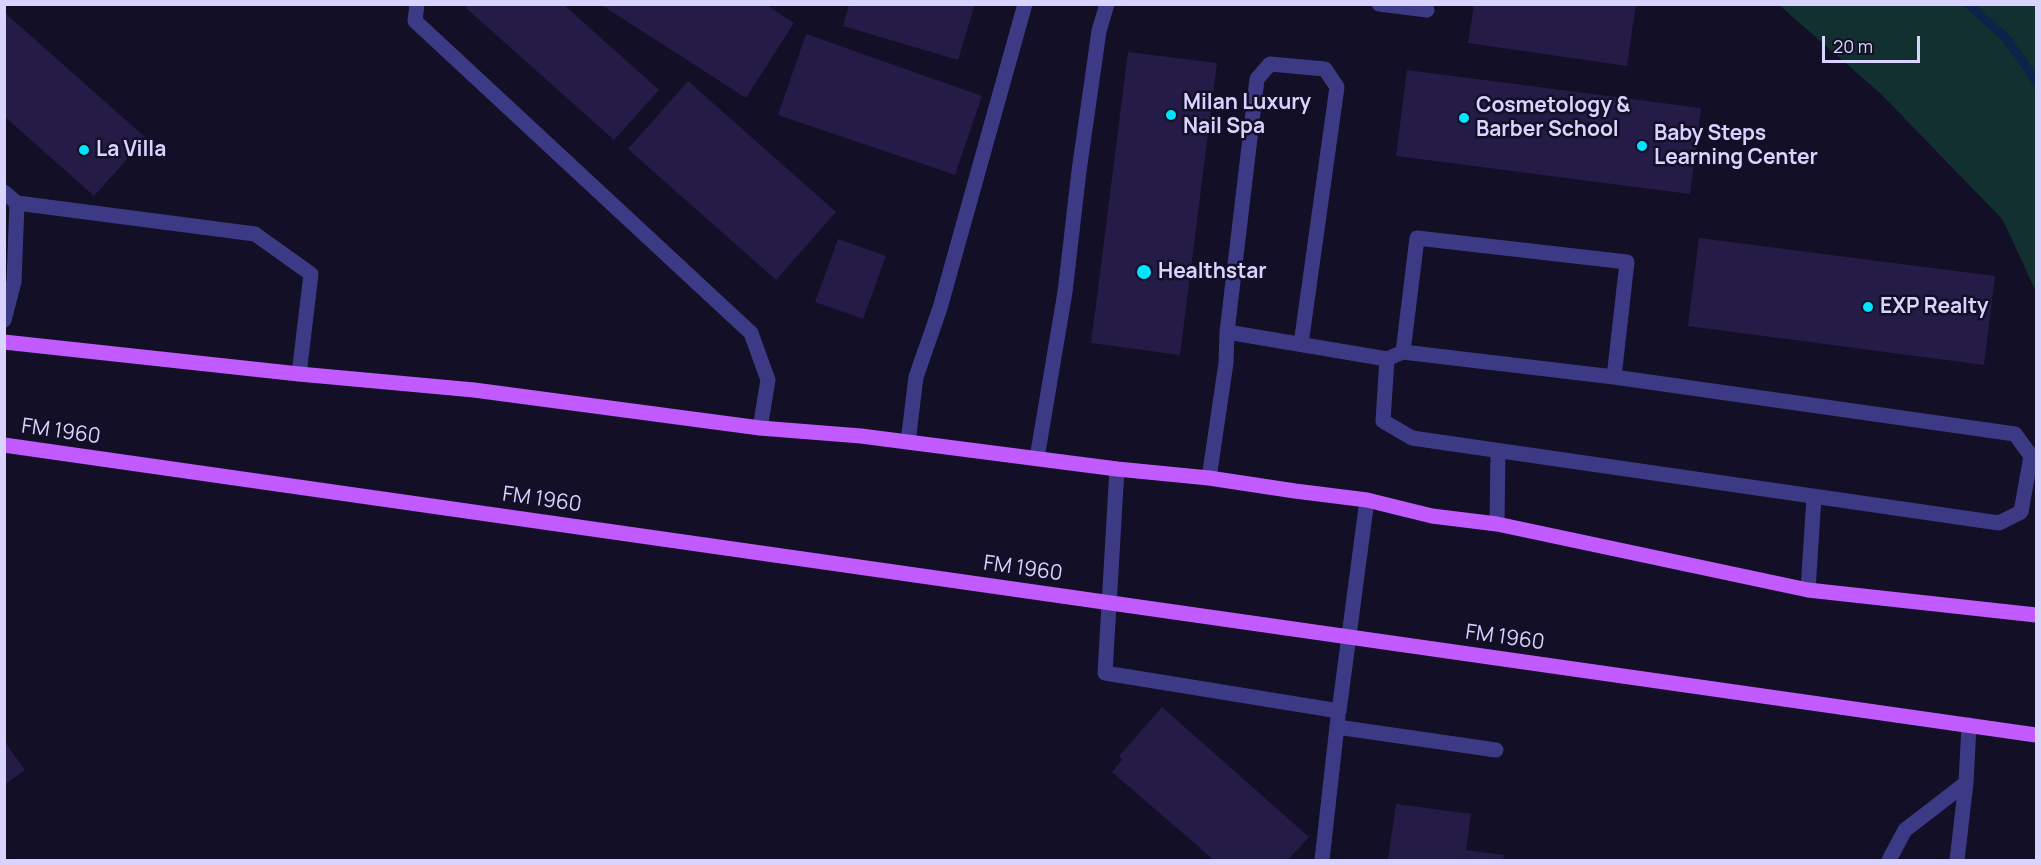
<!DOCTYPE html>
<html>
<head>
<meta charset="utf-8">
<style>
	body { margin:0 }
	#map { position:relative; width:2041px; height:865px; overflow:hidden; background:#130f26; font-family:Manrope,sans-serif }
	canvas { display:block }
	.frame { position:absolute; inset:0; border:6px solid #d9d4ff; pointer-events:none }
	.scale { position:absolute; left:1822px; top:36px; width:98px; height:27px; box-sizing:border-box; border:3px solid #d9d4ff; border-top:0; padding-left:8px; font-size:18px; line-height:21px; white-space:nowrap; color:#d9d4ff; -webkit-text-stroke:4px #130f26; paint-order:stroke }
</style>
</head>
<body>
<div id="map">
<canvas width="2041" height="865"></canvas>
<div class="frame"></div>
<div class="scale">20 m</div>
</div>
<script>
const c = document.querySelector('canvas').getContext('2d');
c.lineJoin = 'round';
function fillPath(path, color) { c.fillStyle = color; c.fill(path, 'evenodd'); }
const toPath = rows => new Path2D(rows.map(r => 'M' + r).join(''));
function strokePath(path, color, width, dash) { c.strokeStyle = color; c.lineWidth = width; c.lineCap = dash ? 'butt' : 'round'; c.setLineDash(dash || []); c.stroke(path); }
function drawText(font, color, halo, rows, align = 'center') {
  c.font = font + ' Manrope,sans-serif'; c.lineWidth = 5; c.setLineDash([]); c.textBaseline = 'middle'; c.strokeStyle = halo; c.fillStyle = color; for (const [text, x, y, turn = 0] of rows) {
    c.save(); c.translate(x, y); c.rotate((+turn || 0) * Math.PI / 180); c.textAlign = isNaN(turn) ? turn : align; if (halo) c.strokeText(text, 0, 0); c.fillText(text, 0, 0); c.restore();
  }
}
const green = toPath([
	[1779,5,2036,5,2036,292,2003,220,1881,94]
]);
const stream = toPath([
	[1968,4,2007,39,2036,81]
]);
const building = toPath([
	[469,4,563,4,659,90,614,140,466,8],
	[600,4,765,4,794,23,746,98],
	[849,4,975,4,958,60,843,26],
	[1474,4,1636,4,1627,66,1468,43],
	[4,12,146,138,94,196,4,116],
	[806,34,982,96,955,175,778,115],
	[1128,52,1217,63,1180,355,1091,343],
	[1407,70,1701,108,1690,194,1396,156],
	[688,81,836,212,776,280,628,149],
	[1699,238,1995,276,1984,365,1688,326],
	[838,239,886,256,863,319,815,302],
	[1162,707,1309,837,1288,860,1214,860,1112,772,1122,760,1119,756],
	[4,741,25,770,4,785],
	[1396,804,1471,814,1466,850,1504,855,1503,860,1388,860]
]);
const minor = toPath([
	[417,4,415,21,751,333,768,380,760,428],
	[1379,4,1427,10],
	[4,192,17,203,255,234,311,274,299,374],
	[4,320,14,282,17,203],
	[1227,332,1387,359,1383,421,1412,438,1999,523,2021,512,2031,456,2015,434,1614,377,1403,352,1387,359],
	[1403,352,1417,238,1627,262,1614,377],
	[908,442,916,377,940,308,1025,4],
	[1037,458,1065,292,1079,171,1099,31,1107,4],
	[1117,469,1105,673,1339,711,1367,500],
	[1209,478,1226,363,1227,332,1257,79,1270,64,1325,69,1337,87,1301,344],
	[1497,524,1498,451],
	[1808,590,1814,497],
	[1337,727,1496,750],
	[1322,860,1338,717],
	[1889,860,1905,830,1966,783],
	[1957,860,1966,783,1969,725]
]);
const major = toPath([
	[4,342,299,374,474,390,760,428,861,436,1117,469,1209,478,1295,491,1367,500,1432,516,1497,524,1808,590,2036,615],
	[4,445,2036,735]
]);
const markers = [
	[1171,115,6,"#00e5ff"],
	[1464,118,6,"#00e5ff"],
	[1642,146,6,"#00e5ff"],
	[84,150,6,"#00e5ff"],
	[1144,272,8,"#00e5ff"],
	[1868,307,6,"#00e5ff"]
];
const poiNames = [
	["Milan Luxury",1183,103],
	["Nail Spa",1183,127],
	["Cosmetology &",1476,106],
	["Barber School",1476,130],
	["Baby Steps",1654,134],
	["Learning Center",1654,158],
	["La Villa",96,150],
	["Healthstar",1158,272],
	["EXP Realty",1880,307]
];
const streetNames = [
	["FM 1960",61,432,8],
	["FM 1960",542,500,8],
	["FM 1960",1023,569,8],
	["FM 1960",1505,638,8]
];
fillPath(green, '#12302f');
strokePath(stream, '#0c2248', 9);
fillPath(building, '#241b47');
strokePath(minor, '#3d3a85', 15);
strokePath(major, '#c25bff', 15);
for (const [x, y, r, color] of markers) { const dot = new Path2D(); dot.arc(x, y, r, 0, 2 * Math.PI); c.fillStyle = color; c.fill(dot); strokePath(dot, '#130f26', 2); }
drawText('bold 21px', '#d9d4ff', '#130f26', poiNames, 'left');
drawText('21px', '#d9d4ff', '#130f26', streetNames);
</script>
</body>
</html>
